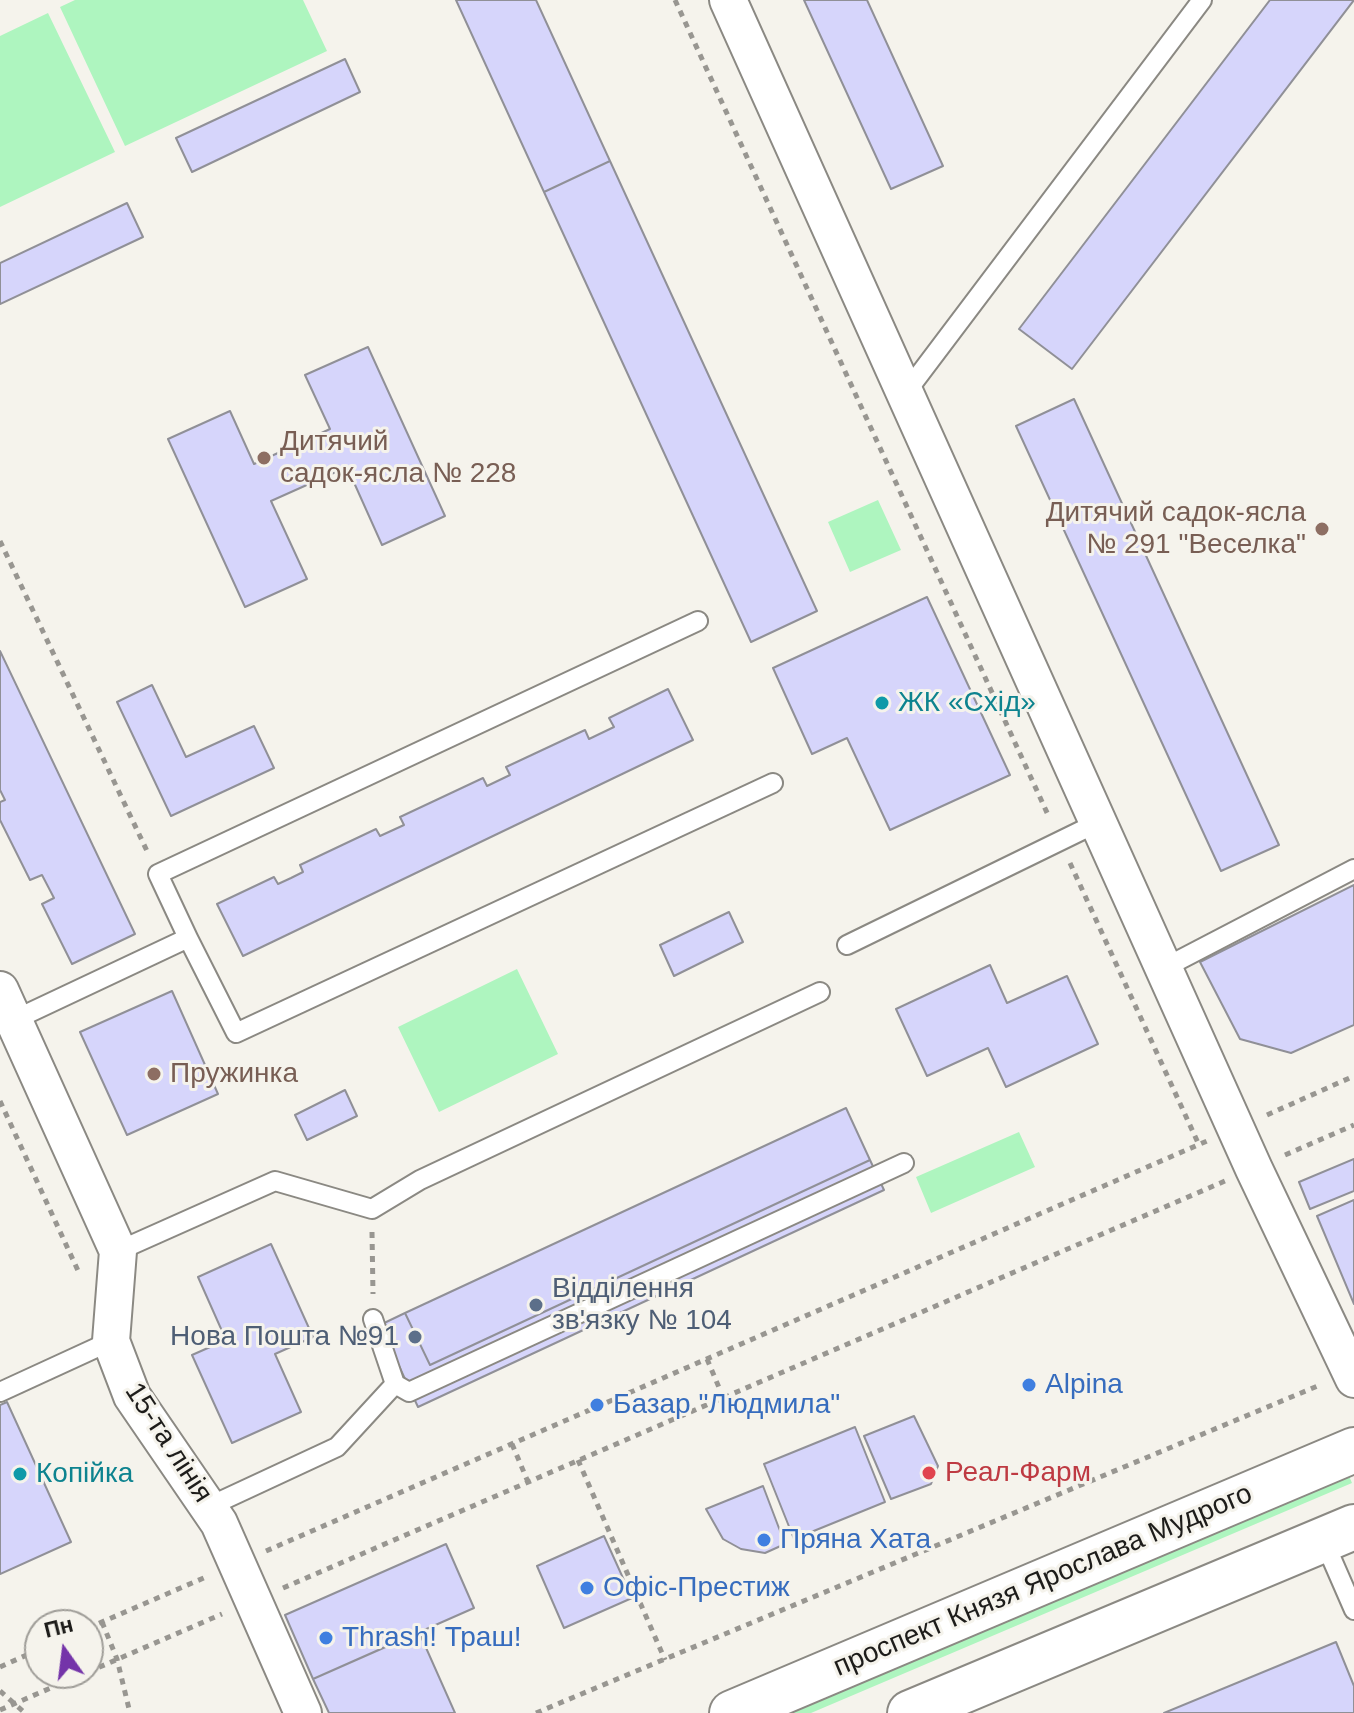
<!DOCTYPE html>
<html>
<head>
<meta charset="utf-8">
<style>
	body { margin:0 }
	#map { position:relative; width:1354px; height:1713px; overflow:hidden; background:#f5f3ec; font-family:Helvetica,sans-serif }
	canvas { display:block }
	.north { position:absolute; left:24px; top:1609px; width:80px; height:80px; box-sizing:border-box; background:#f5f3ec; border:2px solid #9f9d98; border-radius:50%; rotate:346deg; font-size:22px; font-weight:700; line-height:32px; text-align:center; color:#1d1c1a }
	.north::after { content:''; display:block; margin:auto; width:28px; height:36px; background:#7434a9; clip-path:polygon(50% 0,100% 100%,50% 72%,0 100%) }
</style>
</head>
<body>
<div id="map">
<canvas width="1354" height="1713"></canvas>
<div class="north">Пн</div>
</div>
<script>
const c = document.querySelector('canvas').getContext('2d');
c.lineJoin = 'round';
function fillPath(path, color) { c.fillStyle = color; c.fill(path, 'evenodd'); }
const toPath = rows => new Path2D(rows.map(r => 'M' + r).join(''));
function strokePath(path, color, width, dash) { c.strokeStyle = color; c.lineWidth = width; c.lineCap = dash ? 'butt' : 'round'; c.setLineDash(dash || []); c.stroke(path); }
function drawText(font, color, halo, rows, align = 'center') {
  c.font = font + ' Helvetica,sans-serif'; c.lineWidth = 6; c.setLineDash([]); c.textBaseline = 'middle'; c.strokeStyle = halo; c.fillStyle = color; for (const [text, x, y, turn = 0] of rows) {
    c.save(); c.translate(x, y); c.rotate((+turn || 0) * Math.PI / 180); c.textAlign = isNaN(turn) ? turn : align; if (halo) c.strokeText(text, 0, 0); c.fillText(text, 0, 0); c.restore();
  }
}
const green = toPath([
	[75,0,303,0,327,51,125,146,60,7],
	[48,13,115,152,0,207,0,36],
	[878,500,901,550,850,572,828,522],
	[517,969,558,1054,439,1112,398,1027],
	[1019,1132,1035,1167,931,1213,916,1177],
	[1346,1469,1352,1483,811,1713,771,1713]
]);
const building = toPath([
	[456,0,536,0,610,161,544,192,456,0],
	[804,0,867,0,943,166,891,189,804,0],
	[1270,0,1354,0,1072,369,1019,329,1270,0],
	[345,59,360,92,192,172,176,138,345,59],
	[610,161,817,611,751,642,544,192,610,161],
	[127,203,143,237,0,304,0,263,127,203],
	[368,347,445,516,382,545,347,467,271,501,307,579,245,607,168,439,230,411,254,464,330,429,305,375,368,347],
	[1074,399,1279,845,1221,871,1016,426,1074,399],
	[927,597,1010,775,890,830,847,738,812,754,773,668,927,597],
	[0,651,135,934,72,964,42,904,54,898,42,875,30,880,0,820,0,802,5,800,0,790,0,651],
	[152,685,186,757,254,726,274,768,171,816,117,702,152,685],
	[668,689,693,740,243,956,217,904,274,877,278,884,291,878,303,872,300,865,376,829,380,836,404,825,400,817,483,778,487,786,510,775,506,767,585,730,589,739,614,727,609,718,668,689],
	[1354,885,1354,1025,1291,1053,1240,1039,1200,962,1354,885],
	[729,912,743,942,674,976,660,945,729,912],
	[990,965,1007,1003,1067,976,1098,1044,1006,1087,988,1048,927,1076,896,1009,990,965],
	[172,991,218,1094,127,1135,80,1032,172,991],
	[345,1090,357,1116,307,1140,295,1115,345,1090],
	[846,1108,870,1160,430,1365,405,1313,846,1108],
	[1354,1159,1354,1191,1310,1209,1299,1182,1354,1159],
	[870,1160,884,1190,418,1407,380,1325,405,1313,430,1365,870,1160],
	[1354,1200,1354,1304,1317,1216,1354,1200],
	[271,1244,313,1337,275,1354,301,1412,232,1443,192,1355,226,1340,198,1277,271,1244],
	[7,1402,71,1542,0,1574,0,1405,7,1402],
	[914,1416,938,1466,931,1484,891,1499,864,1436,914,1416],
	[855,1427,885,1502,794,1539,764,1464,855,1427],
	[763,1486,785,1544,765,1553,741,1549,723,1539,706,1509,763,1486],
	[604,1536,632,1598,564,1628,537,1566,604,1536],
	[446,1544,474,1608,313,1679,285,1615,446,1544],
	[419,1632,455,1713,329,1713,313,1679,419,1632],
	[1336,1642,1354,1686,1354,1713,1164,1713,1336,1642]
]);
const path = toPath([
	[675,0,1049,817],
	[0,541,147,851],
	[1070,863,1199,1145],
	[0,1101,80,1275],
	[1267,1115,1354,1076],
	[1285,1155,1354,1125],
	[372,1232,373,1294],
	[707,1359,723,1397],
	[512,1444,528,1482],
	[578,1460,665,1660],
	[266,1551,1207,1141],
	[283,1588,1225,1181],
	[102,1622,117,1659,130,1713],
	[88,1628,206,1577],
	[0,1667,40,1649],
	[88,1672,222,1614],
	[0,1691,25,1713],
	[0,1710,85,1673],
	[536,1713,1320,1385]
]);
const lane = toPath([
	[907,391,1202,0],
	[188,938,236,1033,773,783],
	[847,945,1099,822],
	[1164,968,1354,869],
	[14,1020,188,938,158,874,698,621],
	[118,1251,275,1181,372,1209,420,1180,820,992],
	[395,1384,409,1392,904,1163],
	[0,1392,111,1341],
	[208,1507,337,1447,395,1384,373,1319],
	[1323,1539,1354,1610]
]);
const street = toPath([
	[728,0,1254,1169,1354,1379],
	[0,990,118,1251,111,1341,132,1396,219,1523,303,1713]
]);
const primary = toPath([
	[732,1713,1354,1450],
	[910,1713,1354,1527]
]);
const markers = [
	[264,458,8,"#8d6e63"],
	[1322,529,8,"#8d6e63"],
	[882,703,8,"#0f9aa8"],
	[154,1074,8,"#8d6e63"],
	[536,1305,8,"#5c6f8a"],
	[415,1337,8,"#5c6f8a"],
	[1029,1385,8,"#3f7fe0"],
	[597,1405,8,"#3f7fe0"],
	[929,1473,8,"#e0444e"],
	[20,1474,8,"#0f9aa8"],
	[764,1540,8,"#3f7fe0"],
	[587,1588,8,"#3f7fe0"],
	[326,1638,8,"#3f7fe0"]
];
const educationNames = [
	["Дитячий",280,442],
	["садок-ясла № 228",280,474],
	["Дитячий садок-ясла",1306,513,"right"],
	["№ 291 \"Веселка\"",1306,545,"right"],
	["Пружинка",170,1074]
];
const cultureNames = [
	["ЖК «Схід»",898,703],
	["Копійка",36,1474]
];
const serviceNames = [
	["Відділення",552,1289],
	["зв'язку № 104",552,1321],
	["Нова Пошта №91",399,1337,"right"]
];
const shopNames = [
	["Alpina",1045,1385],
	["Базар \"Людмила\"",613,1405],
	["Пряна Хата",780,1540],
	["Офіс-Престиж",603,1588],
	["Thrash! Траш!",342,1638]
];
const streetNames = [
	["15-та лінія",168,1443,57],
	["проспект Князя Ярослава Мудрого",1043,1581,-23]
];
const healthNames = [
	["Реал-Фарм",945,1473]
];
fillPath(green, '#aef5bf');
fillPath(building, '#d6d5fb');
strokePath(building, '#909097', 2);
strokePath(lane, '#8b8983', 22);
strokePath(street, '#8b8983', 40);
strokePath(primary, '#8b8983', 48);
strokePath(path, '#989691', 5, [6, 6]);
strokePath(lane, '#fff', 18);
strokePath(street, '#fff', 36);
strokePath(primary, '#fff', 44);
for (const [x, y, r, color] of markers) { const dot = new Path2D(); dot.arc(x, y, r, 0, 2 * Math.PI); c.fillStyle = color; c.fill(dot); strokePath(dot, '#f5f3ec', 3); }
drawText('28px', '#785e54', '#f5f3ec', educationNames, 'left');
drawText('28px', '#0d838f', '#f5f3ec', cultureNames, 'left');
drawText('28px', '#4e5e75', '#f5f3ec', serviceNames, 'left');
drawText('28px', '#366cbe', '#f5f3ec', shopNames, 'left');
drawText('28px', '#1d1c1a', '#f5f3ec', streetNames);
drawText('28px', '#be3a42', '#f5f3ec', healthNames, 'left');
</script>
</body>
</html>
